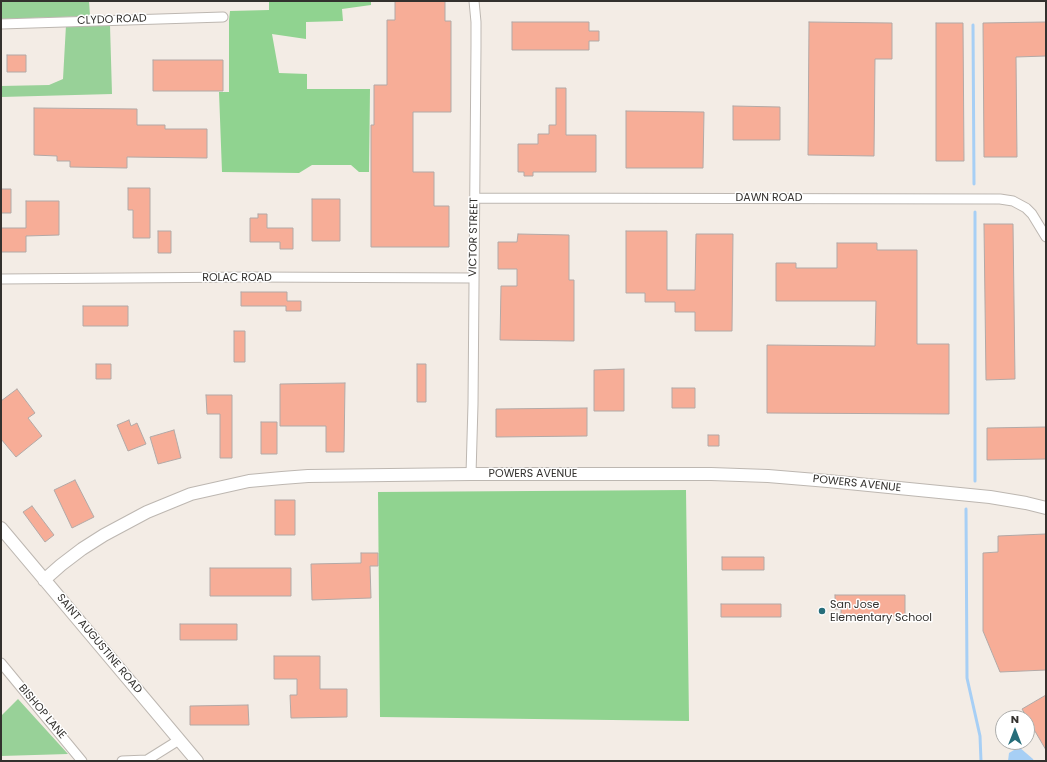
<!DOCTYPE html>
<html>
<head>
<meta charset="utf-8">
<style>
	body { margin:0 }
	#map { position:relative; width:1047px; height:762px; overflow:hidden; background:#f3ece5; font-family:Poppins,sans-serif }
	canvas { display:block }
	.frame { position:absolute; inset:0; border:2px solid #33312e; pointer-events:none }
	.north { position:absolute; left:995px; top:710px; width:40px; height:40px; box-sizing:border-box; background:#fff; border:1px solid #adadab; border-radius:50%; rotate:0deg; font-size:11px; font-weight:700; line-height:16px; text-align:center; color:#33312e }
	.north::after { content:''; display:block; margin:auto; width:14px; height:18px; background:#266d7a; clip-path:polygon(50% 0,100% 100%,50% 72%,0 100%) }
</style>
</head>
<body>
<div id="map">
<canvas width="1047" height="762"></canvas>
<div class="frame"></div>
<div class="north">N</div>
</div>
<script>
const c = document.querySelector('canvas').getContext('2d');
c.lineJoin = 'round';
function fillPath(path, color) { c.fillStyle = color; c.fill(path, 'evenodd'); }
const toPath = rows => new Path2D(rows.map(r => 'M' + r).join(''));
function strokePath(path, color, width, dash) { c.strokeStyle = color; c.lineWidth = width; c.lineCap = dash ? 'butt' : 'round'; c.setLineDash(dash || []); c.stroke(path); }
function drawText(font, color, halo, rows, align = 'center') {
  c.font = font + ' Poppins,sans-serif'; c.lineWidth = 3; c.setLineDash([]); c.textBaseline = 'middle'; c.strokeStyle = halo; c.fillStyle = color; for (const [text, x, y, turn = 0] of rows) {
    c.save(); c.translate(x, y); c.rotate((+turn || 0) * Math.PI / 180); c.textAlign = isNaN(turn) ? turn : align; if (halo) c.strokeText(text, 0, 0); c.fillText(text, 0, 0); c.restore();
  }
}
const green = toPath([
	[1,1,89,1,90,16,1,19],
	[66,25,110,25,112,94,1,97,1,86,49,85,63,79],
	[18,699,68,754,1,756,1,716]
]);
const forest = toPath([
	[269,1,371,1,371,5,342,9,343,21,306,22,306,39,272,34,279,73,307,74,307,89,370,89,369,172,359,172,351,165,312,165,299,173,222,172,219,92,229,92,229,20,230,11,269,10],
	[686,490,689,721,380,717,378,492]
]);
const water = toPath([
	[1019,747,1033,759,1034,761,1008,761,1009,753]
]);
const stream = toPath([
	[973,25,974,184],
	[975,212,975,481],
	[966,509,967,678,980,736,981,761]
]);
const building = toPath([
	[395,1,445,1,445,21,451,21,451,112,413,112,413,172,434,172,434,206,449,206,449,247,371,247,371,125,374,125,374,85,387,85,387,20,395,20,395,1],
	[512,22,589,22,589,31,599,31,599,41,589,41,589,50,512,50,512,22],
	[809,22,892,23,892,59,875,59,874,156,808,155,809,22],
	[1046,22,1046,56,1016,57,1017,157,984,157,983,23,1046,22],
	[936,23,963,23,964,161,936,161,936,23],
	[7,55,26,55,26,72,7,72,7,55],
	[153,60,223,60,223,91,153,91,153,60],
	[556,88,566,88,566,135,596,135,596,172,533,172,533,176,524,176,524,172,518,172,518,144,538,144,538,134,549,134,549,125,556,125,556,88],
	[733,106,780,107,780,140,733,140,733,106],
	[34,108,137,109,137,125,165,125,165,129,207,129,207,158,127,157,127,168,70,167,70,161,57,161,57,156,34,155,34,108],
	[626,111,704,112,703,168,626,168,626,111],
	[128,188,150,188,150,238,133,238,133,210,128,210,128,188],
	[1,189,11,189,11,213,1,213,1,189],
	[312,199,340,199,340,241,312,241,312,199],
	[26,201,59,201,59,235,26,236,26,252,1,252,1,228,26,228,26,201],
	[258,214,267,214,267,228,293,228,293,249,280,249,280,242,250,242,250,218,258,218,258,214],
	[984,224,1013,224,1015,379,986,380,984,224],
	[158,231,171,231,171,253,158,253,158,231],
	[626,231,667,231,667,290,695,290,696,234,733,234,732,331,695,331,695,312,675,312,675,302,645,302,645,293,626,293,626,231],
	[518,234,569,235,569,280,574,280,574,341,500,340,501,286,517,286,517,269,498,269,498,242,517,242,518,234],
	[837,243,877,243,877,250,917,250,917,344,949,344,949,414,767,413,767,345,875,346,876,301,776,301,776,263,796,263,796,268,837,268,837,243],
	[241,292,287,292,287,301,301,301,301,311,286,311,286,306,241,306,241,292],
	[83,306,128,306,128,326,83,326,83,306],
	[234,331,245,331,245,362,234,362,234,331],
	[96,364,111,364,111,379,96,379,96,364],
	[417,364,426,364,426,402,417,402,417,364],
	[624,369,624,411,594,411,594,370,624,369],
	[345,383,344,452,326,452,326,426,280,426,280,384,345,383],
	[672,388,695,388,695,408,672,408,672,388],
	[17,389,35,413,28,418,42,436,16,457,1,439,1,401,17,389],
	[206,395,232,395,232,458,220,458,220,414,207,414,206,395],
	[587,408,587,436,496,437,496,409,587,408],
	[129,420,131,426,137,423,146,444,128,451,117,425,129,420],
	[261,422,277,422,277,454,261,454,261,422],
	[1046,427,1046,459,987,460,987,428,1046,427],
	[174,430,181,458,158,464,150,437,174,430],
	[708,435,719,435,719,446,708,446,708,435],
	[75,480,94,517,72,528,54,490,75,480],
	[275,500,295,500,295,535,275,535,275,500],
	[32,506,54,535,45,542,23,512,32,506],
	[1046,534,1046,670,1000,672,983,631,983,553,998,552,998,536,1046,534],
	[361,553,378,553,378,566,370,566,371,598,312,600,311,564,361,563,361,553],
	[722,557,764,557,764,570,722,570,722,557],
	[210,568,291,568,291,596,210,596,210,568],
	[835,595,905,595,905,616,841,616,841,609,835,609,835,595],
	[721,604,781,604,781,617,721,617,721,604],
	[180,624,237,624,237,640,180,640,180,624],
	[274,656,320,656,320,689,347,689,347,717,291,718,290,695,297,695,297,679,274,679,274,656],
	[1046,695,1046,750,1022,709,1046,695],
	[248,705,249,725,190,725,190,706,248,705]
]);
const street = toPath([
	[1,24,223,17],
	[475,198,1000,199,1013,201,1026,208,1032,214,1046,237],
	[1,279,249,277,474,278],
	[471,474,473,404,476,46,476,22,474,1],
	[1,663,82,761],
	[122,761,147,760,179,740]
]);
const secondary = toPath([
	[1,528,197,761],
	[44,580,61,565,82,549,104,535,147,512,191,494,249,481,282,478,308,476,471,474,711,474,768,476,828,481,990,497,1026,503,1046,508]
]);
const markers = [
	[822,611,4,"#266d7a"]
];
const streetNames = [
	["CLYDO ROAD",112,20,-2],
	["DAWN ROAD",769,198],
	["VICTOR STREET",474,237,-89],
	["ROLAC ROAD",237,278],
	["POWERS AVENUE",533,474],
	["POWERS AVENUE",857,484,6],
	["SAINT AUGUSTINE ROAD",99,644,50],
	["BISHOP LANE",42,712,50]
];
const poiNames = [
	["San Jose",830,605],
	["Elementary School",830,618]
];
fillPath(green, '#98d198');
fillPath(forest, '#90d390');
fillPath(water, '#a7cff5');
strokePath(stream, '#a7cff5', 3);
fillPath(building, '#f7ad97');
strokePath(building, '#b2a9a6', 1);
strokePath(street, '#bdb7b1', 11);
strokePath(secondary, '#bdb7b1', 14);
strokePath(street, '#fff', 9);
strokePath(secondary, '#fff', 12);
for (const [x, y, r, color] of markers) { const dot = new Path2D(); dot.arc(x, y, r, 0, 2 * Math.PI); c.fillStyle = color; c.fill(dot); strokePath(dot, '#fff', 1.5); }
drawText('11px', '#33312e', '#fff', streetNames);
drawText('11px', '#33312e', '#fff', poiNames, 'left');
</script>
</body>
</html>
